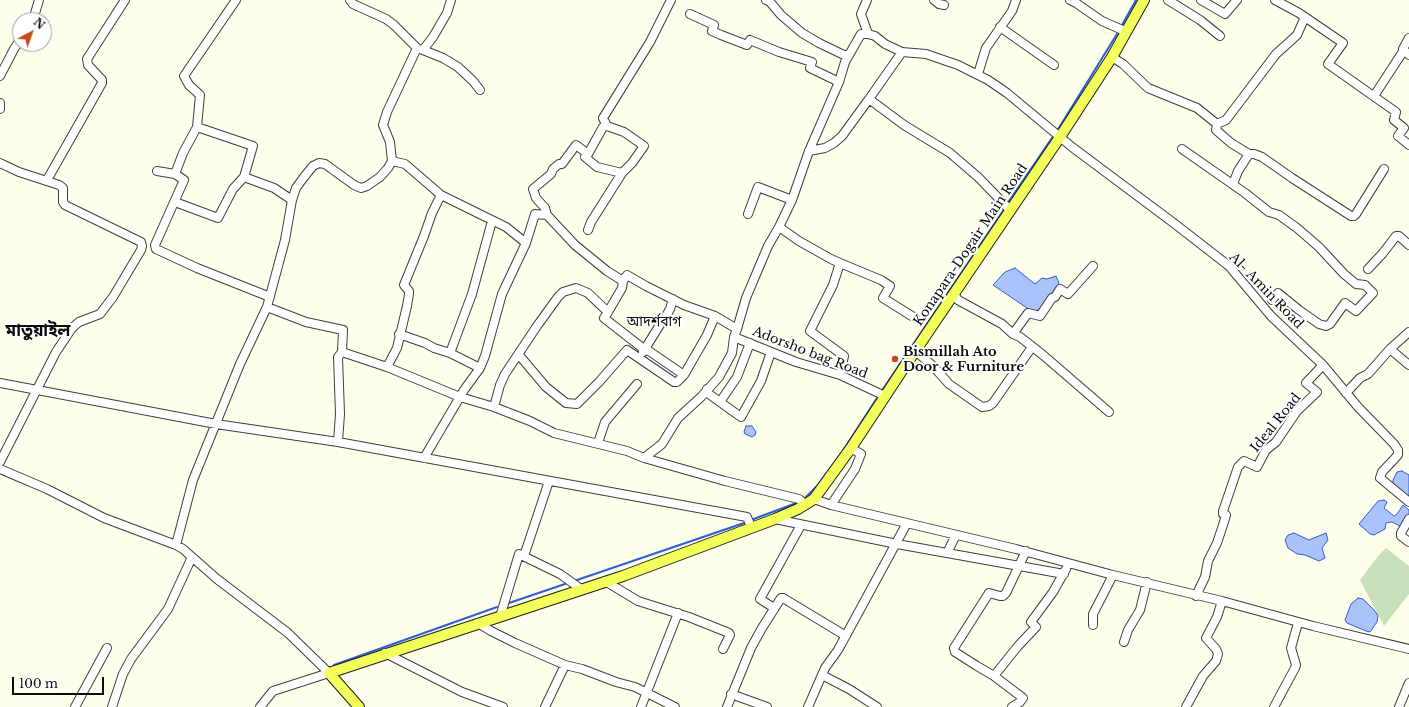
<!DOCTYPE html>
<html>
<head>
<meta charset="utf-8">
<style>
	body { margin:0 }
	#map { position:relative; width:1409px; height:707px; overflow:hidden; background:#fdffea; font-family:"Libre Baskerville",serif }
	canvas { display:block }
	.north { position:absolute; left:12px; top:12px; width:40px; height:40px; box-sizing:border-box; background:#fff; border:1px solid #9d9d9d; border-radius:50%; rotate:41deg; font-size:11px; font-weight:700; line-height:16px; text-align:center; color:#0b0b0b }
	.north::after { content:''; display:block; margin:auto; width:14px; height:18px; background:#c3481b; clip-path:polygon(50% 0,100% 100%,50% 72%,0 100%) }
	.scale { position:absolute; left:12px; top:677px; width:92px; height:18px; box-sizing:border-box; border:2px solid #0b0b0b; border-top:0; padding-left:5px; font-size:12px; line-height:14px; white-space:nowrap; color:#0b0b0b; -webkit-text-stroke:3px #fff; paint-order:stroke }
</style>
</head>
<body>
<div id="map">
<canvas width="1409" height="707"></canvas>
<div class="north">N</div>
<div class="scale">100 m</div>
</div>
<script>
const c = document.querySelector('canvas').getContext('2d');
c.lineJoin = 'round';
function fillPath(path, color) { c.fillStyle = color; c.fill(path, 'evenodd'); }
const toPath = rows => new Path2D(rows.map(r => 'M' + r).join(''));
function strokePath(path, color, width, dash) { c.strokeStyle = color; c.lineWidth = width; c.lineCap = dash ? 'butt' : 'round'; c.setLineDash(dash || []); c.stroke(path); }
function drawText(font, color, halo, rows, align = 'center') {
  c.font = font + ' "Libre Baskerville","Noto Sans Bengali",serif'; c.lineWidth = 4; c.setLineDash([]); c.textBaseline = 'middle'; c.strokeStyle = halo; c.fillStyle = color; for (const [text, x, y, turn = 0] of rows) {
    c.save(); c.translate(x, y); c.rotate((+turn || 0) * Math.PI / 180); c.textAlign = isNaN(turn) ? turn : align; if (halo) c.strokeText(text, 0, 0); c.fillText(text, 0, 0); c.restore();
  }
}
const cemetery = toPath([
	[1386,548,1409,566,1409,594,1384,626,1360,580,1378,556]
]);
const water = toPath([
	[1015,268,1035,284,1042,278,1047,279,1056,276,1059,283,1056,291,1043,307,1036,311,1030,310,993,285,1005,272,1015,268],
	[746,426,752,426,756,432,755,435,752,437,745,434,744,432,746,426],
	[1402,471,1409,475,1409,496,1405,498,1393,486,1393,480,1397,472,1402,471],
	[1384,500,1387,502,1384,508,1394,516,1397,514,1403,505,1409,510,1409,525,1406,530,1398,525,1392,522,1386,523,1385,529,1374,535,1370,534,1359,524,1378,501,1384,500],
	[1294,533,1309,540,1326,533,1328,540,1322,548,1325,558,1319,561,1305,555,1297,554,1288,548,1285,540,1288,535,1294,533],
	[1358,598,1363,599,1375,611,1378,616,1377,622,1370,632,1366,631,1347,623,1345,620,1351,604,1358,598]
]);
const stream = toPath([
	[1122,25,1136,0],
	[1057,131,1117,34],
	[1007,204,1054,135],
	[881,392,1005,208],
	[803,500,817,486,842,452,879,395],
	[751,520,799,502],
	[577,580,747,522],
	[509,603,565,584],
	[334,665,497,607]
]);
const minor = toPath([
	[350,0,353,4,386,19,394,25,417,48,387,112,383,125,390,142,392,161],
	[766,0,770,2,781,15,802,33,819,43,844,55,849,55,861,34,868,34,875,36,885,44,902,52,926,54,958,65,988,80,1007,93,1072,147,1175,224,1229,266,1271,316,1323,365,1358,407,1394,444,1398,450,1398,455,1382,472,1380,478,1409,502],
	[867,0,861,14,868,34],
	[934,0,939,4,944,5],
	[1070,0,1076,3,1102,21,1127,32],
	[1168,0,1200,20,1220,36],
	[1201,0,1225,14,1237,0],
	[1275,0,1299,13,1343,43,1328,64,1396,112,1394,120,1404,128,1398,136,1409,145],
	[690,14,714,25,712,31,721,35,747,45,750,40,779,52,812,62,810,68,839,82],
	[33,20,39,0],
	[1000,27,1054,65],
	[1409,38,1403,49,1409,55],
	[420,49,423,50,433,37,447,13,451,0],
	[423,50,443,58,458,67,473,81,480,90],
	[902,52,869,99,904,125,950,153,978,177,1010,210],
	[1112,57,1123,64,1148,88,1197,108,1217,124,1216,130,1231,143,1249,154,1254,154,1262,157,1292,178,1351,216,1354,216,1356,214,1384,169],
	[978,74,986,48,1012,11,1016,0],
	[0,76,14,49,20,40],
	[1374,96,1404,50],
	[0,103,0,109],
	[1217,124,1226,120,1276,54,1297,35,1305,17],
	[197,127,253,146,244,177,274,188,292,200],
	[1182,149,1245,193,1269,212,1279,215,1297,228,1319,247,1344,274,1356,284,1365,285,1373,293,1356,311,1345,303,1330,324,1326,326,1319,324,1299,310,1278,293,1272,300],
	[809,151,825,148,834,143,842,136,869,99],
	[588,154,585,157,597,167,622,173],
	[0,163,19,172,59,185,63,188,63,202,65,205,141,242,142,246,141,250,113,297,100,314,79,322,72,328,56,352,0,462],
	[157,171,175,174,184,180,155,245,156,249,197,268,270,297],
	[175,174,183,153,197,127,200,95,189,85,184,76,236,0],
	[47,180,102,83,102,80,88,65,87,59,125,0],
	[1233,184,1238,171,1249,154],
	[175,202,218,218,233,189,244,177],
	[748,214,758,187,792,200],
	[547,215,545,208,536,198,533,189,551,174,553,169,559,164,562,164,576,145,588,154,603,127,607,126,603,118,650,42,671,0],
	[779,227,799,241,831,259,840,263,833,285,810,331,844,356,840,375],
	[588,230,591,222,622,173,632,163,644,146,624,132,607,126],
	[840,263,881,280,890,286,883,298,915,318],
	[1368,269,1383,253,1396,236,1399,236,1409,245],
	[954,294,958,300,1002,324,1013,334,1020,337,1043,355,1109,412],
	[267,307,306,322,343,330,342,352,387,367,460,397,494,407,530,421,554,433,627,451,644,458,725,481,799,499,806,505],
	[608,312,622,288,623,281],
	[737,329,746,298,768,246,779,227,792,200,809,151,839,82,845,62,849,55],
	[399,334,425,343,434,348,450,353,480,368],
	[1013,334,1028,313,1040,316,1052,298,1055,297,1060,289,1068,294,1093,266],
	[1390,349,1409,365],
	[915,351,932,365,949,384,982,407,989,406,993,403,1032,347],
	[643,352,661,323,666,316,670,309,673,299],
	[450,353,472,294,492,221],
	[519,355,546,387,566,403,577,404,599,382,627,350,674,382,677,382,684,375,692,361,707,335,715,316],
	[387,367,397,348,407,306,409,294,409,291,404,285,424,236,432,213,441,195],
	[0,383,216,424,338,442,747,517,751,527],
	[707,389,709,394,720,402,737,377,750,343],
	[1346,393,1360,378,1368,374,1390,349,1409,332],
	[720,402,741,417,761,381,771,352],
	[494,407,500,385,505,374,537,326,558,297,563,292,576,288,588,293,608,312,604,318,645,350,649,351,684,375],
	[338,442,340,414,338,357,342,352],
	[598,443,605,422,637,384],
	[424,458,464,390,480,368,485,356,502,294,526,243],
	[644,458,662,444,678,418,701,397,719,377,732,353,734,337],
	[0,469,47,489,104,518,176,545,183,549,217,579,288,633,329,673,273,691,260,707],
	[814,499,831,505,1016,549,1113,575,1222,601,1313,626,1409,649],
	[831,505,855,469,861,454,851,448],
	[775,519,897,544,1064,574],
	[1409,519,1401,533,1401,536,1409,542],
	[176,545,193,480,240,364,267,307,285,240,292,200,296,188,304,177,313,166,319,163,325,164,354,185,361,188,367,186,380,177,388,168,392,161,405,164,441,195,506,227,526,243,535,214,547,215,575,245,607,271,623,281,627,275,646,286,684,305,715,316,737,329,734,337,796,362,840,375,885,396],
	[947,553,956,535],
	[524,556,549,481],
	[605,581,638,601,689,617,729,633,730,635,723,649],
	[1196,596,1205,577,1208,561,1217,543,1223,525,1226,515,1223,514,1223,511,1238,467,1244,461,1257,467,1266,450,1276,442,1297,411,1317,392,1306,383,1323,365],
	[774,608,760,599,801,525],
	[500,617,519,554,560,574,581,589],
	[478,623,491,631,515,643,565,665,582,669,616,682,635,687,675,707],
	[1093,625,1093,614,1113,575],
	[1124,642,1128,630,1140,610,1147,582],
	[385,653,462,692,503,707],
	[822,675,849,689,877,707],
	[994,676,1018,646,1036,627,1031,622,1053,592,1066,569],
	[731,694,767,707],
	[75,707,107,648],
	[112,707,123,674,131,659,168,609,192,557],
	[545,707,565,665],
	[641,707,678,613],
	[727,707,751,648,762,628,781,598,783,598,846,636],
	[808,707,825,668,838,650,907,523],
	[1012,707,1020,702,1023,698,994,676,977,666,955,652,954,648,989,593,1000,596,1003,596,1006,593,1026,551],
	[1186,707,1203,676,1216,661,1218,654,1216,649,1206,638,1217,617,1222,601],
	[1274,707,1295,668,1296,665,1291,648,1298,623],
	[1399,707,1409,683]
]);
const major = toPath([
	[359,707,329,673,623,576,775,519,798,509,814,499,851,448,903,369,1060,137,1112,57,1144,0]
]);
const markers = [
	[895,359,4,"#c3481b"]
];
const streetNames = [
	["Konapara-Dogair Main Road",971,245,-56],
	["Al- Amin Road",1266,291,46],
	["Adorsho bag Road",810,353,21],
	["Ideal Road",1276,423,-51]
];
const poiNames = [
	["Bismillah Ato",903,352],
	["Door & Furniture",903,367]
];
const neighbourhoodNames = [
	["আদর্শবাগ",654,322]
];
const districtNames = [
	["মাতুয়াইল",38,331]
];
fillPath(cemetery, '#c8e1ba');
fillPath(water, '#abc3fa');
strokePath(water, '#2d5ed6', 1);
strokePath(stream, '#2d5ed6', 2);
strokePath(minor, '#3e3e3e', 10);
strokePath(major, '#1c1c1c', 12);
strokePath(minor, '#fff', 8);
strokePath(major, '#f3ff5a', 10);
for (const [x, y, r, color] of markers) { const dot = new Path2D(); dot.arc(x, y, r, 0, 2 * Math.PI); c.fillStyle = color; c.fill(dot); strokePath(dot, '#fff', 1.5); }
drawText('13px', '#0b0b0b', '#fff', streetNames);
drawText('bold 13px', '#0b0b0b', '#fff', poiNames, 'left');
drawText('14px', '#0b0b0b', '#fff', neighbourhoodNames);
drawText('bold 17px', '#0b0b0b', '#fff', districtNames);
</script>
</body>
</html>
